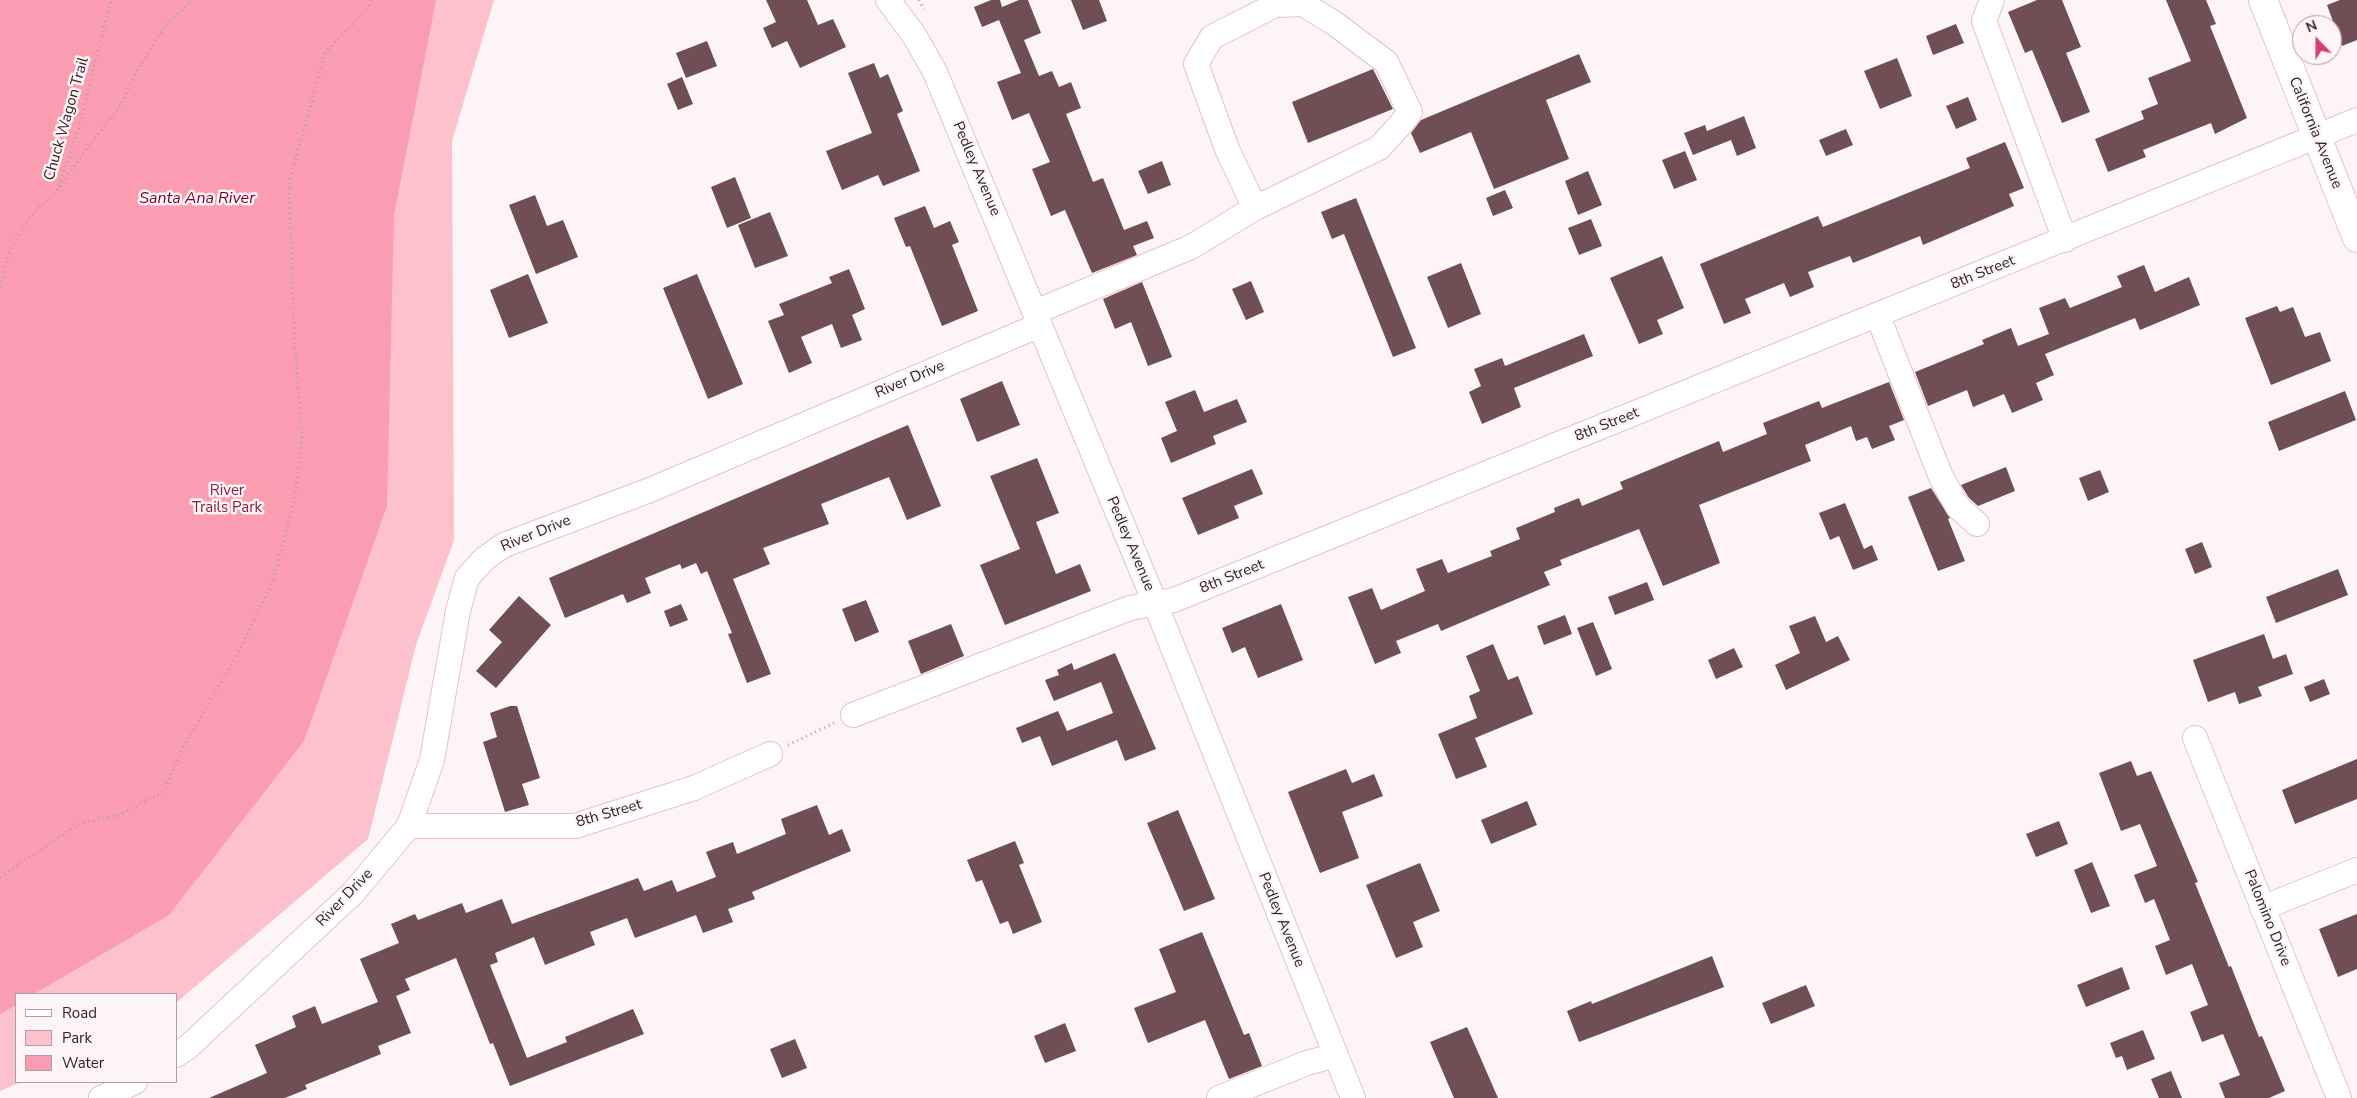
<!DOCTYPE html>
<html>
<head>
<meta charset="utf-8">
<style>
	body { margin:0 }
	#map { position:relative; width:2357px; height:1098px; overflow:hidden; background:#fcf4f6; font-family:"Nunito Sans",sans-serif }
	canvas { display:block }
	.legend { position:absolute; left:15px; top:993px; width:162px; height:90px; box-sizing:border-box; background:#fcf4f6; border:1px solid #aba0a3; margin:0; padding:6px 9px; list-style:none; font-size:15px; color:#322326 }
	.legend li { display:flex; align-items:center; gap:10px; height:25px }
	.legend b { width:25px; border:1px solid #aba0a3 }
	.north { position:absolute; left:2292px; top:15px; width:50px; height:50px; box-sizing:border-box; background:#fcf4f6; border:1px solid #aba0a3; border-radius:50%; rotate:338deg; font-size:14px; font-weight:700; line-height:20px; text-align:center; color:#322326 }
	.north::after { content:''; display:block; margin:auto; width:18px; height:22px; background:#d0426c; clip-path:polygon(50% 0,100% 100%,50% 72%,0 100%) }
</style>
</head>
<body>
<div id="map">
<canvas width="2357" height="1098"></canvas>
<ul class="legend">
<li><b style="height:6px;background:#fff"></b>Road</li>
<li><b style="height:14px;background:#fcc1cc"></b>Park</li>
<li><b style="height:14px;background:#fa9db0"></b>Water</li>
</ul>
<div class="north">N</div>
</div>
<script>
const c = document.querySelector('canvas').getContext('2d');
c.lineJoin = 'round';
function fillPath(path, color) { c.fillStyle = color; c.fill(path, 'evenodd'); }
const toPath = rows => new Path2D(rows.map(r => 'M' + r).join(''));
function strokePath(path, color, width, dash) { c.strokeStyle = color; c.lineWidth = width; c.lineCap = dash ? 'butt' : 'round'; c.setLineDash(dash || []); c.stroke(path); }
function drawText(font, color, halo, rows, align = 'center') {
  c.font = font + ' "Nunito Sans",sans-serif'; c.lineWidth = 5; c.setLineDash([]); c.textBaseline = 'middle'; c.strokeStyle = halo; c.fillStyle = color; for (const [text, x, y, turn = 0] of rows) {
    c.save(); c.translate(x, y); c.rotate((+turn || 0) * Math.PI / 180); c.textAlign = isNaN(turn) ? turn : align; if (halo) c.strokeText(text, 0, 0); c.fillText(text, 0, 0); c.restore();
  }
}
const green = toPath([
	[0,0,494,0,452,141,454,540,416,645,368,839,176,1003,176,994,16,994,16,1082,21,1082,0,1091]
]);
const water = toPath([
	[0,0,436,0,394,215,387,506,304,741,169,915,34,994,16,994,16,1005,0,1014]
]);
const building = toPath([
	[766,0,807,0,818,25,833,19,846,47,800,68,787,41,772,48,763,28,776,22],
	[991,0,1000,0,1002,7,1019,0,1028,0,1041,33,1024,40,1039,76,1052,71,1059,87,1071,82,1081,108,1066,114,1093,182,1103,178,1124,230,1147,221,1154,238,1133,246,1137,255,1092,273,1065,210,1051,216,1032,169,1050,162,1029,113,1012,120,997,82,1021,73,999,20,982,27,974,7],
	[1071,0,1099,0,1107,21,1083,30],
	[2037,0,2062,0,2081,47,2066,53,2090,112,2062,123,2032,50,2025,53,2008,12],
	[2166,0,2206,0,2216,24,2210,26,2247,118,2215,134,2211,123,2143,150,2146,157,2108,172,2095,139,2144,119,2141,111,2158,104,2148,78,2191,61],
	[2340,0,2357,0,2357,40,2342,46,2327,5],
	[1956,24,1964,43,1933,55,1926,36],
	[707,41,717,66,686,78,676,53],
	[1579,54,1591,82,1546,100,1569,159,1494,189,1471,132,1420,153,1411,133,1421,120],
	[1897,58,1912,96,1880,109,1864,71],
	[874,63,880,78,888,74,903,111,897,114,920,171,883,186,878,175,842,190,826,151,872,133,848,73],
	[1373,69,1393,109,1308,143,1292,102],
	[682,77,693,104,678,110,667,84],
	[1968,97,1977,120,1956,129,1946,106],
	[1744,116,1756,148,1737,156,1731,140,1693,155,1684,133,1705,125,1707,131],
	[1846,129,1853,145,1826,156,1819,140],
	[2005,142,2024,188,2009,194,2014,206,1923,245,1920,236,1853,263,1850,256,1808,272,1814,287,1790,297,1784,283,1745,299,1751,313,1724,324,1700,264,1818,216,1823,227,1970,168,1966,158],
	[1685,151,1697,180,1674,189,1662,160],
	[1162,161,1171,185,1148,194,1138,171],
	[1588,171,1602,205,1578,215,1565,181],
	[735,177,751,218,727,228,711,187],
	[1505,190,1513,208,1493,216,1486,198],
	[535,195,547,226,563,220,578,257,536,274,509,205],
	[1356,198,1416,348,1393,357,1344,234,1332,239,1321,212],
	[925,206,934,228,950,221,959,242,952,245,978,311,942,326,910,246,906,247,894,218],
	[770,212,788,256,755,268,738,225],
	[1591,219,1602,246,1579,255,1568,228],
	[1662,256,1684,308,1657,320,1663,334,1639,344,1610,278],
	[1461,263,1481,314,1448,328,1427,277],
	[2144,265,2155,292,2189,277,2200,305,2140,330,2135,318,2045,354,2054,375,2036,383,2043,400,2012,413,2004,394,1973,407,1967,390,1928,406,1915,372,1984,344,1982,340,2011,328,2018,346,2049,334,2039,308,2065,298,2070,308,2122,287,2117,276],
	[849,269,865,309,852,315,862,340,841,348,832,324,801,337,812,363,789,373,768,321,784,315,779,304,832,283,829,277],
	[528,274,548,323,509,338,490,290],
	[697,274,743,384,708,399,663,288],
	[1251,281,1264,312,1246,320,1232,289],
	[1142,282,1172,357,1148,366,1131,322,1115,329,1103,299],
	[2277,306,2280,312,2293,307,2305,337,2320,332,2331,361,2271,385,2245,318],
	[1584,334,1593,356,1514,388,1521,407,1482,424,1469,392,1481,386,1474,369,1502,358,1505,366],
	[1002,381,1020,425,977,442,960,399],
	[1889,382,1904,420,1889,426,1895,440,1872,449,1867,437,1856,441,1851,426,1805,445,1811,461,1699,505,1720,563,1663,586,1639,529,1560,560,1562,565,1544,572,1550,585,1441,631,1438,624,1396,641,1401,653,1375,664,1348,597,1372,588,1381,610,1425,591,1416,569,1442,559,1448,573,1492,556,1490,551,1520,539,1516,528,1555,512,1554,508,1579,498,1582,506,1623,489,1620,482,1690,453,1719,441,1723,452,1767,434,1763,423,1819,401,1822,408],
	[1195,390,1204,412,1237,399,1247,422,1213,436,1216,444,1171,463,1161,438,1177,431,1165,402],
	[2345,391,2356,420,2279,451,2268,422],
	[908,425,941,506,907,520,889,477,821,504,829,524,763,548,770,564,733,579,771,674,747,683,728,634,732,633,707,571,701,574,696,563,682,569,680,564,645,578,651,593,627,603,623,594,565,618,549,578],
	[1037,458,1059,513,1036,522,1056,574,1080,564,1091,591,1005,625,980,565,1020,549,990,476],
	[2006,467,2015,491,1978,506,1969,498,1961,485],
	[1252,469,1263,494,1234,506,1239,518,1198,535,1182,498],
	[2100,470,2109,492,2088,501,2079,478],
	[1931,488,1950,518,1948,519,1965,561,1938,571,1908,497],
	[1845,503,1864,549,1872,545,1878,560,1853,570,1839,536,1830,540,1819,513],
	[2202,542,2212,567,2195,574,2185,549],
	[2338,569,2348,595,2276,623,2266,597],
	[1647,582,1654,600,1615,615,1608,597],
	[519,596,551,625,496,688,476,671,502,642,489,630],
	[866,600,879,632,855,642,842,609],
	[681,604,688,620,670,627,664,611],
	[1281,604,1303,660,1258,678,1245,647,1232,653,1222,628],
	[1565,615,1572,634,1544,645,1537,626],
	[1815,616,1826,642,1838,636,1850,660,1786,690,1775,665,1800,653,1789,626],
	[1593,622,1612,669,1596,676,1577,628],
	[951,624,964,656,921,674,908,641],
	[2264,634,2273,659,2286,654,2293,674,2258,687,2262,696,2239,704,2235,692,2208,702,2193,660],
	[1493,644,1508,680,1518,676,1533,714,1475,738,1487,767,1456,779,1438,734,1477,718,1469,696,1480,691,1466,656],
	[1734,648,1743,667,1716,679,1708,660],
	[1115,653,1156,749,1125,761,1117,740,1052,766,1040,736,1022,743,1016,728,1058,711,1067,731,1113,713,1101,682,1054,701,1045,680,1059,675,1057,670,1072,663,1074,670],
	[2324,679,2330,694,2310,702,2304,687],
	[510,706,517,706,540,778,522,784,529,805,505,812,483,742,497,737,490,713],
	[2357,759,2357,799,2295,824,2282,790],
	[2131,761,2137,776,2151,771,2198,882,2195,883,2229,967,2231,966,2259,1037,2262,1036,2285,1091,2269,1098,2225,1098,2219,1083,2240,1075,2223,1034,2202,1042,2190,1012,2208,1005,2192,964,2166,975,2155,946,2170,940,2154,899,2145,903,2134,875,2157,866,2140,824,2121,831,2099,773],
	[1346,769,1352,783,1374,774,1383,796,1342,812,1359,858,1320,873,1288,792],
	[1527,801,1537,825,1491,844,1481,820],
	[817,805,829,835,842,829,851,851,752,892,755,899,728,909,733,922,703,933,696,915,635,938,627,918,590,932,595,945,545,965,534,937,495,953,498,962,490,965,527,1058,567,1042,565,1037,633,1009,644,1034,510,1086,493,1043,490,1044,456,958,405,979,410,990,396,996,411,1033,378,1046,381,1054,305,1085,307,1089,285,1098,209,1098,267,1073,255,1045,296,1027,292,1016,315,1006,322,1024,378,1002,360,959,399,943,391,924,415,914,418,920,462,903,466,913,502,899,512,924,638,878,644,891,672,880,677,892,716,877,706,852,733,842,737,854,786,834,781,819],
	[1178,810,1215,899,1184,911,1147,823],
	[2059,821,2068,844,2036,857,2026,834],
	[1015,841,1024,863,1019,865,1042,922,1013,934,1008,921,1000,924,982,880,976,882,967,860],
	[2092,862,2110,906,2091,913,2074,870],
	[1420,863,1440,911,1413,922,1423,947,1396,958,1366,885],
	[2357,914,2357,969,2338,977,2319,929],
	[1202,932,1244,1035,1249,1033,1262,1066,1229,1079,1205,1020,1148,1043,1134,1008,1176,992,1159,949],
	[1712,956,1724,987,1579,1042,1567,1011,1591,1001,1592,1004],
	[2122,967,2130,989,2086,1007,2077,985],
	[1806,985,1815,1006,1771,1024,1762,1003],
	[1065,1023,1076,1051,1045,1063,1034,1036],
	[1467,1027,1498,1098,1454,1098,1430,1042],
	[2143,1030,2155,1059,2127,1070,2122,1056,2116,1058,2110,1043],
	[795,1039,807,1068,782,1078,770,1049],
	[2171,1071,2182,1098,2159,1098,2151,1079]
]);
const path = toPath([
	[919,0,924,9],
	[60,187,90,143,119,109,137,70,166,25,192,0],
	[0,287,10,250,31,216,57,191,78,130,111,0],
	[788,745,834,723],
	[0,877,81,823,119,815,164,791,181,751,242,646,273,580,295,498,302,438,294,335,289,183,325,53,368,8,371,0]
]);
const minor = toPath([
	[888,0,914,35,935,72,1155,603,1353,1098],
	[1992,0,1984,21,2065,240],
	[1035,312,1191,247,1255,208,1379,148,1400,125,1410,112,1386,62,1334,23,1303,4,1275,5,1212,37,1196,64,1227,149,1255,208],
	[1878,316,1941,477,1958,507,1977,524],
	[853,715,1130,608,1174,600,2357,120],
	[2195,738,2339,1098],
	[409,826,575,826,694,788,770,754],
	[2262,908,2357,870],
	[176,1055,188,1047,353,893,409,826,432,760,458,611,467,578,484,559,504,545,650,490,1040,325],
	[101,1098,135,1082],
	[1219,1098,1307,1063,1336,1055]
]);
const major = toPath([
	[2263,0,2357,238]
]);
const streetNames = [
	["Chuck Wagon Trail",67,119,-74],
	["California Avenue",2315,133,68],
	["Pedley Avenue",976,169,67],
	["8th Street",1983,273,-22],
	["River Drive",910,380,-23],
	["8th Street",1607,425,-22],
	["River Drive",536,534,-22],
	["Pedley Avenue",1130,544,67],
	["8th Street",1232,577,-22],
	["8th Street",609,814,-16],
	["River Drive",345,898,-46],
	["Palomino Drive",2267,918,68],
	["Pedley Avenue",1281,920,68]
];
const parkNames = [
	["River",227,491],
	["Trails Park",227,508]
];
const waterNames = [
	["Santa Ana River",197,199]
];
fillPath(green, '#fcc1cc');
fillPath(water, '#fa9db0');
fillPath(building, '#6f4f55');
strokePath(minor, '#e8c1c8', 26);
strokePath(major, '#e8c1c8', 30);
strokePath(path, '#aca1a3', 3, [1, 4]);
strokePath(minor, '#fff', 24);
strokePath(major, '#fff', 28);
drawText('15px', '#322326', '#fcf4f6', streetNames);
drawText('15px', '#8a1f42', '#fcf4f6', parkNames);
drawText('italic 16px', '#750131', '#fcf4f6', waterNames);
</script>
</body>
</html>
